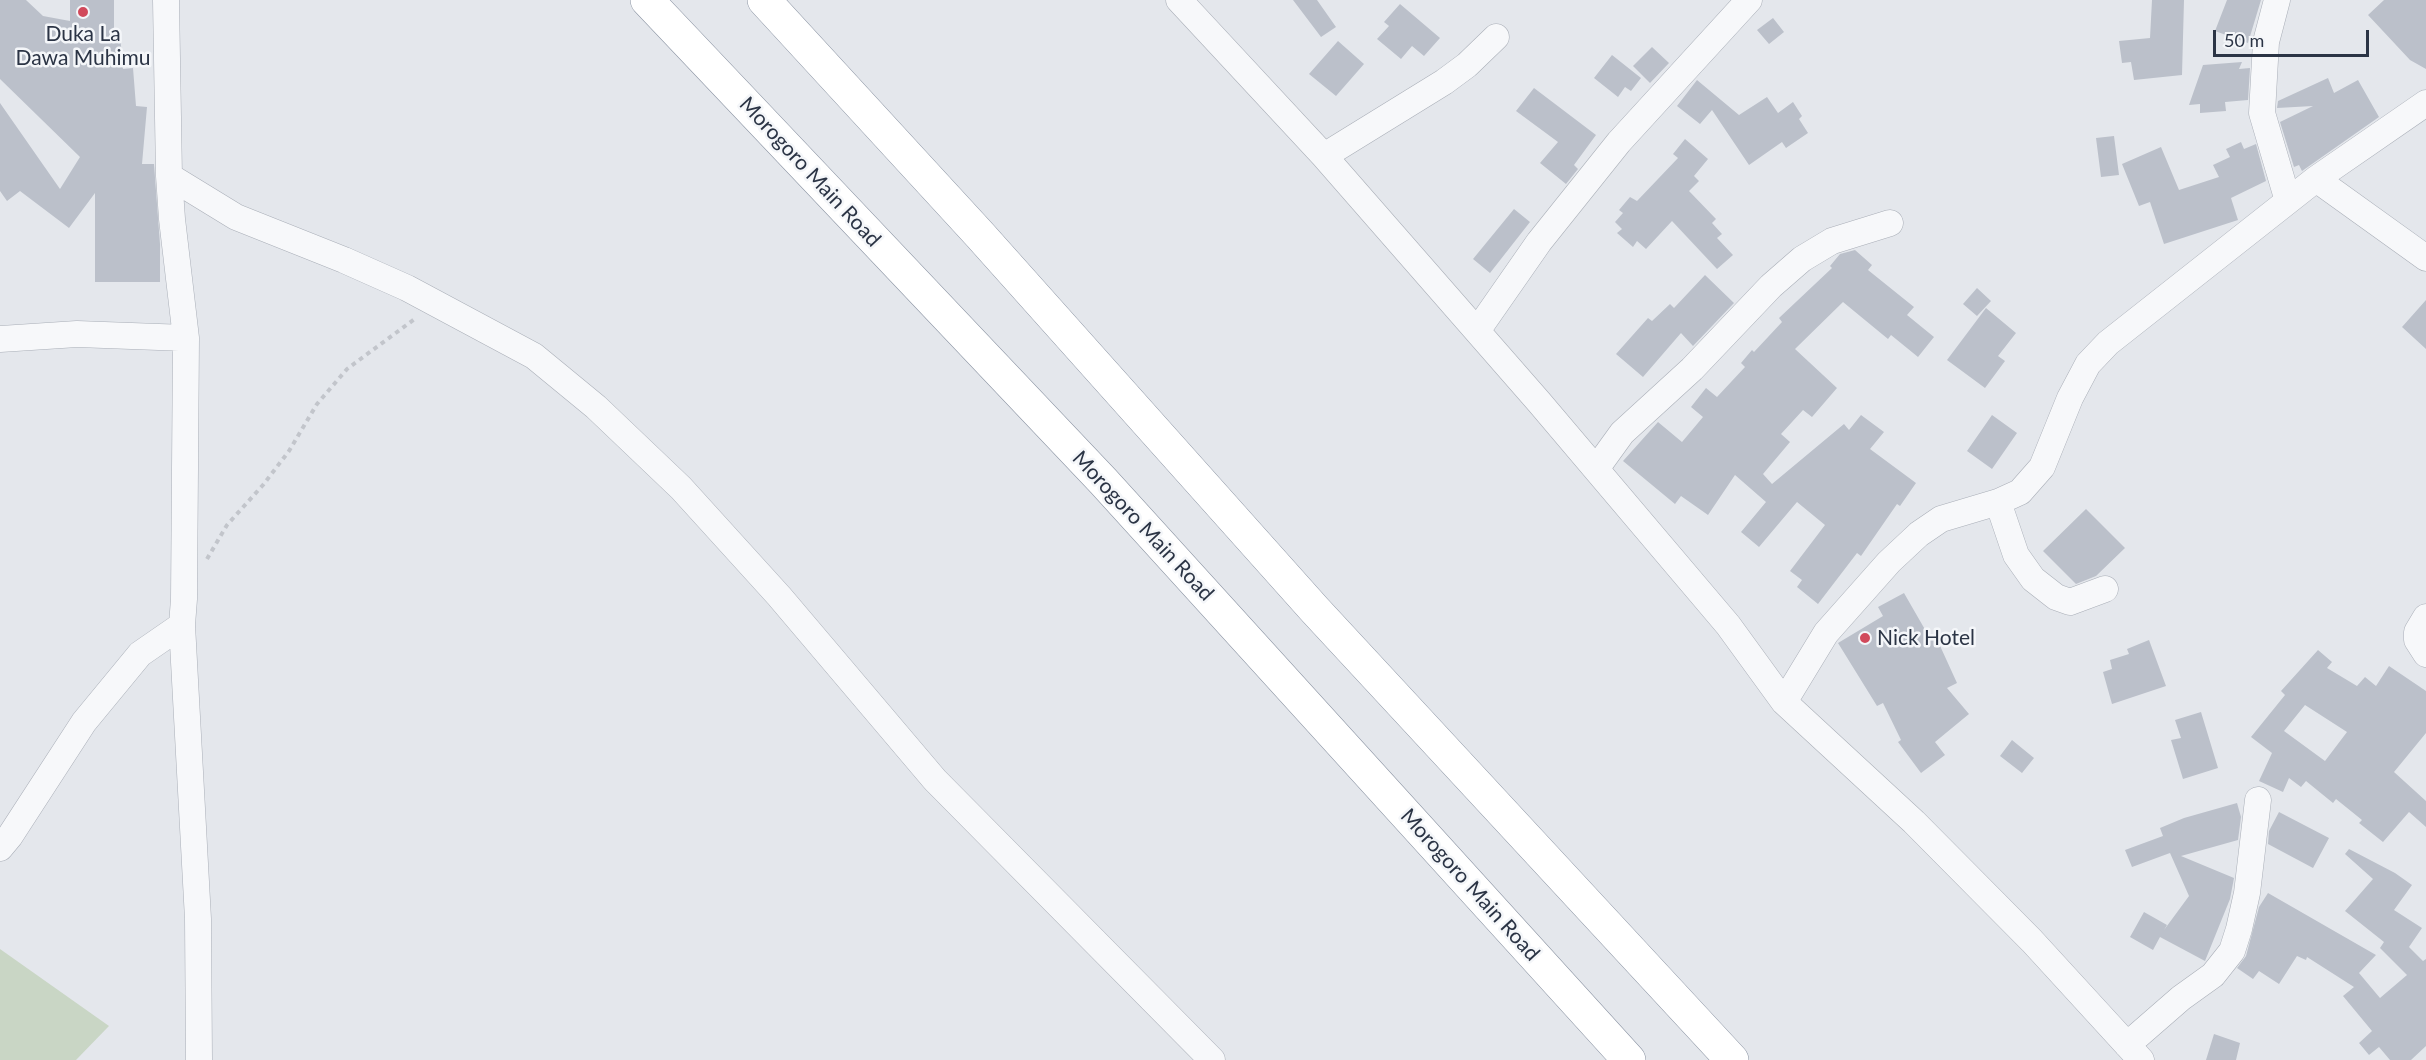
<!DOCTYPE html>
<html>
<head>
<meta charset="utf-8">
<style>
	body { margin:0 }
	#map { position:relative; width:2426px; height:1060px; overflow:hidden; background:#e4e7ec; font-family:Lato,sans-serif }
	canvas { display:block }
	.scale { position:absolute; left:2213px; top:30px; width:156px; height:27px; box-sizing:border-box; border:3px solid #2b3445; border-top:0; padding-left:8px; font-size:18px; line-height:21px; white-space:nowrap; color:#2b3445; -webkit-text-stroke:4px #f4f6f9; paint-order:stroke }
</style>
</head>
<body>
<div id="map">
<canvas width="2426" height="1060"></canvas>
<div class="scale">50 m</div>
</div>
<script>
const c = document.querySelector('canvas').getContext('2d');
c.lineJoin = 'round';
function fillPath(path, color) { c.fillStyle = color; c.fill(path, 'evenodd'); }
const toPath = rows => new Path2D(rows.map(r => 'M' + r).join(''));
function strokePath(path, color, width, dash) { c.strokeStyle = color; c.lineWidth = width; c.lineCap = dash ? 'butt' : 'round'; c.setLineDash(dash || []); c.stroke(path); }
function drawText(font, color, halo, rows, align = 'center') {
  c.font = font + ' Lato,sans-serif'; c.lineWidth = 5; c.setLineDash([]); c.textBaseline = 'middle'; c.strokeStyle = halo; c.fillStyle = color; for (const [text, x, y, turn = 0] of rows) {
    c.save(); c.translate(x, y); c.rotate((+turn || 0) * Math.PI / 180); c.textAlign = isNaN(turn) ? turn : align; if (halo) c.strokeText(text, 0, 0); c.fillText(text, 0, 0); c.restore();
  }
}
const green = toPath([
	[0,949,109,1026,76,1060,0,1060]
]);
const building = toPath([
	[0,0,26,0,43,16,70,21,70,0,114,0,114,35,120,34,123,69,133,68,136,106,147,107,142,164,154,164,160,244,160,282,95,282,95,193,69,228,20,191,7,201,0,191,0,103,60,189,80,157,0,79],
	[1293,0,1317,0,1336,27,1321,37],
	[2152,0,2184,0,2182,75,2134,80,2131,62,2122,63,2119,41,2150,38],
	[2227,0,2261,0,2248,43,2215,31],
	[2384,0,2426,0,2426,69,2410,60,2368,15],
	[1400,4,1440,38,1424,56,1412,46,1401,59,1377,39,1389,26,1384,22],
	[1773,18,1784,32,1769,44,1757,30],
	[1338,41,1364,64,1336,96,1309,74],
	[1652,47,1669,63,1650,83,1633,66],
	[1612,55,1641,78,1631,91,1625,87,1618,97,1594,78],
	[2242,62,2239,69,2250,68,2248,100,2225,102,2226,111,2200,113,2200,104,2189,105,2203,65],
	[2328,78,2334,93,2358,80,2379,117,2302,171,2299,165,2294,167,2280,122,2313,106,2277,108,2278,101],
	[1697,80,1739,115,1767,97,1778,113,1793,102,1802,116,1799,119,1808,133,1786,148,1782,142,1749,165,1712,110,1700,124,1677,106],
	[1534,88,1596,135,1574,165,1578,169,1566,184,1540,163,1558,142,1516,111],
	[2114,136,2119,175,2101,177,2096,138],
	[1685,139,1708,159,1694,176,1699,181,1689,191,1716,219,1712,223,1722,234,1717,238,1733,255,1717,269,1672,221,1646,249,1637,241,1633,247,1617,233,1622,229,1615,222,1623,213,1619,210,1630,197,1637,201,1678,158,1673,154],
	[2241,142,2244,149,2256,144,2266,181,2231,198,2238,220,2164,244,2150,202,2139,206,2122,164,2161,147,2179,190,2219,177,2213,165,2230,157,2226,149],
	[1514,209,1530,222,1490,273,1473,259],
	[1855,250,1872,265,1868,270,1914,307,1907,315,1934,337,1918,357,1891,335,1888,339,1843,302,1795,349,1837,388,1812,417,1803,410,1781,434,1790,442,1763,474,1772,484,1844,424,1849,430,1861,415,1884,432,1870,449,1916,483,1900,506,1897,504,1861,556,1857,553,1818,604,1797,587,1802,580,1790,571,1825,525,1797,502,1759,547,1741,532,1766,502,1735,475,1708,515,1681,496,1675,504,1623,461,1658,422,1682,442,1703,417,1691,407,1706,388,1717,397,1745,367,1741,363,1752,350,1754,352,1782,322,1779,318,1832,268,1830,266,1840,254],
	[1705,275,1734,303,1693,346,1681,333,1643,377,1616,354,1648,318,1652,321,1670,304,1674,308],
	[1977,288,1991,301,1977,316,1963,304],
	[2426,300,2426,349,2402,327],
	[1986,308,2016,333,1998,356,2005,361,1985,388,1947,360],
	[1992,415,2017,433,1992,469,1967,451],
	[2086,509,2125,548,2096,576,2076,584,2043,551],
	[1904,593,1931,640,1936,637,1957,683,1947,688,1969,714,1935,742,1945,755,1921,773,1898,742,1901,740,1883,703,1877,706,1838,643,1883,616,1878,607],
	[2149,640,2166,686,2112,704,2103,672,2112,669,2110,660,2129,654,2127,649],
	[2318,650,2332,662,2327,668,2357,686,2365,677,2376,686,2389,666,2426,691,2426,733,2394,772,2426,801,2426,827,2409,812,2383,842,2359,823,2362,820,2336,799,2333,803,2306,781,2301,787,2289,778,2283,792,2259,781,2272,753,2251,737,2285,695,2281,691],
	[2305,705,2347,732,2325,761,2284,731],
	[2201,712,2218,768,2183,779,2171,740,2181,738,2175,720],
	[2012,740,2034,758,2022,773,2000,756],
	[2237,803,2241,817,2238,840,2181,856,2234,878,2230,899,2205,961,2160,937,2153,950,2130,937,2144,912,2167,925,2164,930,2189,896,2170,853,2132,867,2125,850,2163,836,2160,828,2184,818],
	[2279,812,2329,838,2313,868,2268,844,2269,831],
	[2349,849,2395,873,2412,885,2394,910,2422,928,2409,947,2423,961,2426,959,2426,1046,2411,1060,2390,1060,2379,1047,2369,1055,2359,1043,2372,1031,2343,996,2354,987,2307,957,2306,960,2297,956,2279,984,2259,971,2253,979,2237,968,2246,956,2259,907,2268,893,2376,955,2359,973,2380,998,2407,975,2380,948,2384,942,2345,911,2373,879,2345,854],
	[2214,1034,2240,1043,2236,1060,2206,1060]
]);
const path = toPath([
	[207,559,227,525,263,485,289,451,317,404,347,369,416,318]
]);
const minor = toPath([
	[166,0,169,176,172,219,186,338,184,599,182,625,198,919,199,1060],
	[1179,0,1324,156,1539,402,1728,625,1784,702,1914,822,2032,941,2141,1060],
	[2277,0,2266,42,2262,113,2288,201],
	[1324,156,1444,82,1467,65,1496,37],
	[169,176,236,217,344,260,407,288,534,356,596,407,681,488,779,596,935,780,1212,1060],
	[2316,179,2426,258],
	[1477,331,1539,242,1619,142,1749,0],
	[0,339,77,334,186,338],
	[1596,469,1622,433,1692,369,1771,286,1802,259,1832,241,1890,223],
	[1998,502,2016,555,2033,579,2056,597,2070,602,2105,589],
	[2426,617,2417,632,2417,640,2426,654],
	[1784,702,1826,633,1889,562,1919,534,1941,519,1998,502,2020,492,2042,467,2070,398,2088,364,2108,343,2316,179,2426,103],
	[0,848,10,836,84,722,140,654,182,625],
	[2127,1045,2181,998,2213,975,2232,951,2239,929,2247,893,2258,800]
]);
const highway = toPath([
	[647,0,1103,481,1629,1060],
	[764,0,980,235,1315,610,1732,1060]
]);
const markers = [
	[83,12,6,"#d1495b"],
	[1865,638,6,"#d1495b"]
];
const poiNames = [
	["Duka La",83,34],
	["Dawa Muhimu",83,58],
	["Nick Hotel",1877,638,"left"]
];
const streetNames = [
	["Morogoro Main Road",810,172,47],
	["Morogoro Main Road",1143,526,47],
	["Morogoro Main Road",1470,885,48]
];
fillPath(green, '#c9d6c5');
fillPath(building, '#bbc0ca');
strokePath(minor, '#a9aeb7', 27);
strokePath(highway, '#8b94a3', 34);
strokePath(path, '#c2c5cb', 4, [4.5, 4.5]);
strokePath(minor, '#f7f8fa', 26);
strokePath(highway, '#fff', 33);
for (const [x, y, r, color] of markers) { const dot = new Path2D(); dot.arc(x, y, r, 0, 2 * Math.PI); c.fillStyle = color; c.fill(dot); strokePath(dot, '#f4f6f9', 2); }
drawText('21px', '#2b3445', '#f4f6f9', poiNames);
drawText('21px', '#2b3445', '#f4f6f9', streetNames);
</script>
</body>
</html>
